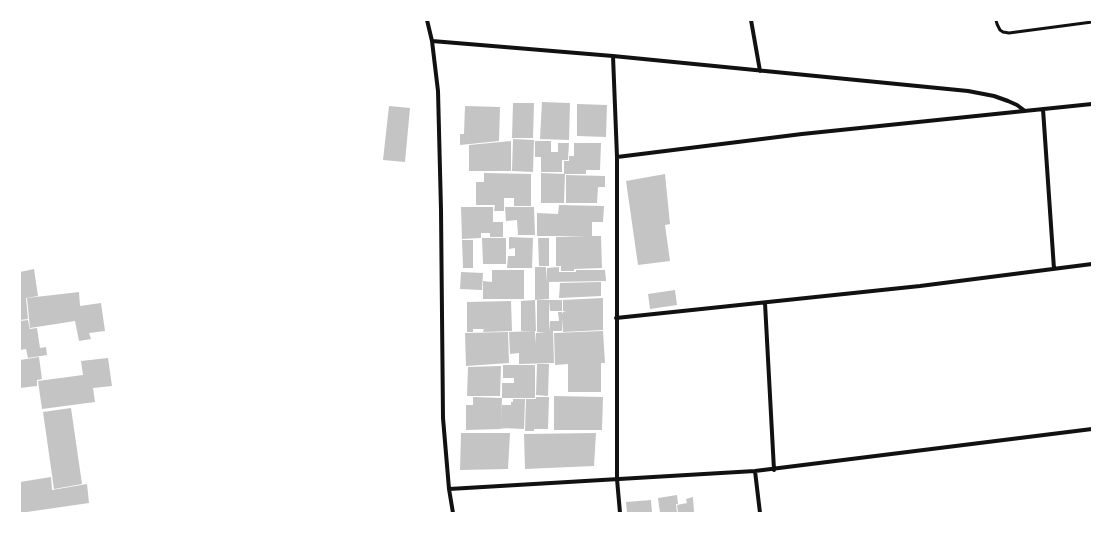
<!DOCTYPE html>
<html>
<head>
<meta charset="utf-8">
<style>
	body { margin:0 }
	#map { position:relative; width:1112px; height:533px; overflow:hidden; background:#fff; font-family:Lato,sans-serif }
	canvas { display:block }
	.frame { position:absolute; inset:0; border:21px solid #fff; pointer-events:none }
</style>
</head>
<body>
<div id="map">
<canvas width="1112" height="533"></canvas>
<div class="frame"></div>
</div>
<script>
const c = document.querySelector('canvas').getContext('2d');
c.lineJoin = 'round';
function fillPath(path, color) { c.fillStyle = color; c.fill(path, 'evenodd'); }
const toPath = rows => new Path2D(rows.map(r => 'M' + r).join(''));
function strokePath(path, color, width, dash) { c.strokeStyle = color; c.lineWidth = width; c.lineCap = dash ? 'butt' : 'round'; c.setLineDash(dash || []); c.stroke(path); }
const building = toPath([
	[542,102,570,103,569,140,540,139],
	[513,103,534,103,533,138,512,138],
	[577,104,607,105,606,137,577,136],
	[389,106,410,108,405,162,383,160],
	[465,106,500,107,499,141,460,145,460,134,464,134],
	[513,139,534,140,533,172,512,171],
	[511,141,511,171,469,171,469,145],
	[535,141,551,141,551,152,558,152,558,143,569,143,568,160,562,160,562,172,541,172,541,157,535,157],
	[574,143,601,143,600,170,586,170,586,174,564,174,564,161,569,161,569,156,574,156],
	[484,173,531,174,531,206,514,206,514,198,508,198,508,185,508,198,504,198,504,211,494,211,495,205,476,205,476,182,484,182],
	[541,173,565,174,564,203,541,203],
	[665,174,670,224,665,225,670,261,638,265,626,181],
	[566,175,605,176,605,187,598,187,597,203,566,203],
	[559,205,604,206,603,222,592,222,592,236,601,236,602,268,574,269,574,271,561,271,561,266,556,266,556,237,587,236,537,236,537,213,558,214],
	[461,207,493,207,493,222,503,222,503,237,490,237,490,233,481,233,481,238,462,239],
	[505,207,534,207,535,235,518,235,517,220,506,221],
	[509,237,533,238,532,268,507,268,508,256,515,256,515,248,509,249],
	[482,238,506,238,506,264,483,264],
	[538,238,549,238,549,266,539,266],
	[462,240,473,240,473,268,463,268],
	[535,267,546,267,546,283,547,268,559,267,559,272,576,272,576,270,605,270,606,281,549,282,549,299,535,300],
	[34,269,38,296,26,298,28,319,20,320,20,272],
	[492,270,524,270,524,299,483,299,483,281,492,282],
	[461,272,483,273,482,290,460,289],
	[601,282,601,296,559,298,560,283],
	[675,290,677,305,650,309,648,294],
	[79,292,80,306,101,303,105,331,89,333,91,339,79,341,75,321,30,328,27,298],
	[603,298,603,330,563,332,562,318,562,331,553,331,554,363,519,364,519,353,510,354,509,332,535,331,535,344,536,333,546,332,537,332,537,300,549,300,549,332,550,321,559,321,558,312,562,312,563,314,563,312,566,311,563,311,563,300],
	[535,300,536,331,521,331,521,301],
	[549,300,562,300,562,311,550,311],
	[511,301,512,331,483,332,484,329,473,329,473,332,467,332,467,302],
	[28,320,30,330,30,329,37,328,40,348,46,347,47,355,28,358,26,349,20,350,20,321],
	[603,331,605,363,601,363,601,392,568,392,568,364,555,365,554,333],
	[508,332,509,363,466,366,465,333],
	[39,357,42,379,37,380,37,386,20,388,20,360],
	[108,358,112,386,93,388,95,402,42,409,38,381,83,375,81,361],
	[537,364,549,364,548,396,536,395],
	[503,365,535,365,535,398,502,398,502,383,514,383,514,378,503,378],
	[501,366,500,396,467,396,468,367],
	[554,396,603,397,602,430,554,430],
	[473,397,502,398,501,429,466,430,466,405,473,405],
	[536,397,549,397,548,429,534,429,534,431,525,431,526,399,536,399],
	[513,399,525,399,524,429,501,428,502,405,511,405,511,402,513,402],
	[71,408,82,484,54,489,43,412],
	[461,433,510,433,508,469,460,470],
	[596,433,594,466,525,469,524,434],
	[51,477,52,490,87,484,89,503,20,513,20,482],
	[677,495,678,504,676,504,677,513,660,513,658,498],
	[693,497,694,513,678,513,677,505,687,503,686,499],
	[651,500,652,513,627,513,626,502]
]);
const service = toPath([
	[996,20,997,24,1000,30,1003,32,1009,33,1092,22]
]);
const minor = toPath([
	[427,20,432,41,438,91,441,210,443,418,449,489,453,513],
	[751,20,760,71],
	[432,41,613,56,968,91,994,96,1008,101,1017,105,1025,111],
	[613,56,617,157,617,479,620,513],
	[1043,109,1054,269],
	[617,157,802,134,1092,104],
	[765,303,774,470],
	[616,318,920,286,1092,264],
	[755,471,760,513],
	[449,489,755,471,1092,429]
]);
fillPath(building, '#c4c4c4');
strokePath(service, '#111', 3);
strokePath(minor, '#111', 4);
</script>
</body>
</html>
